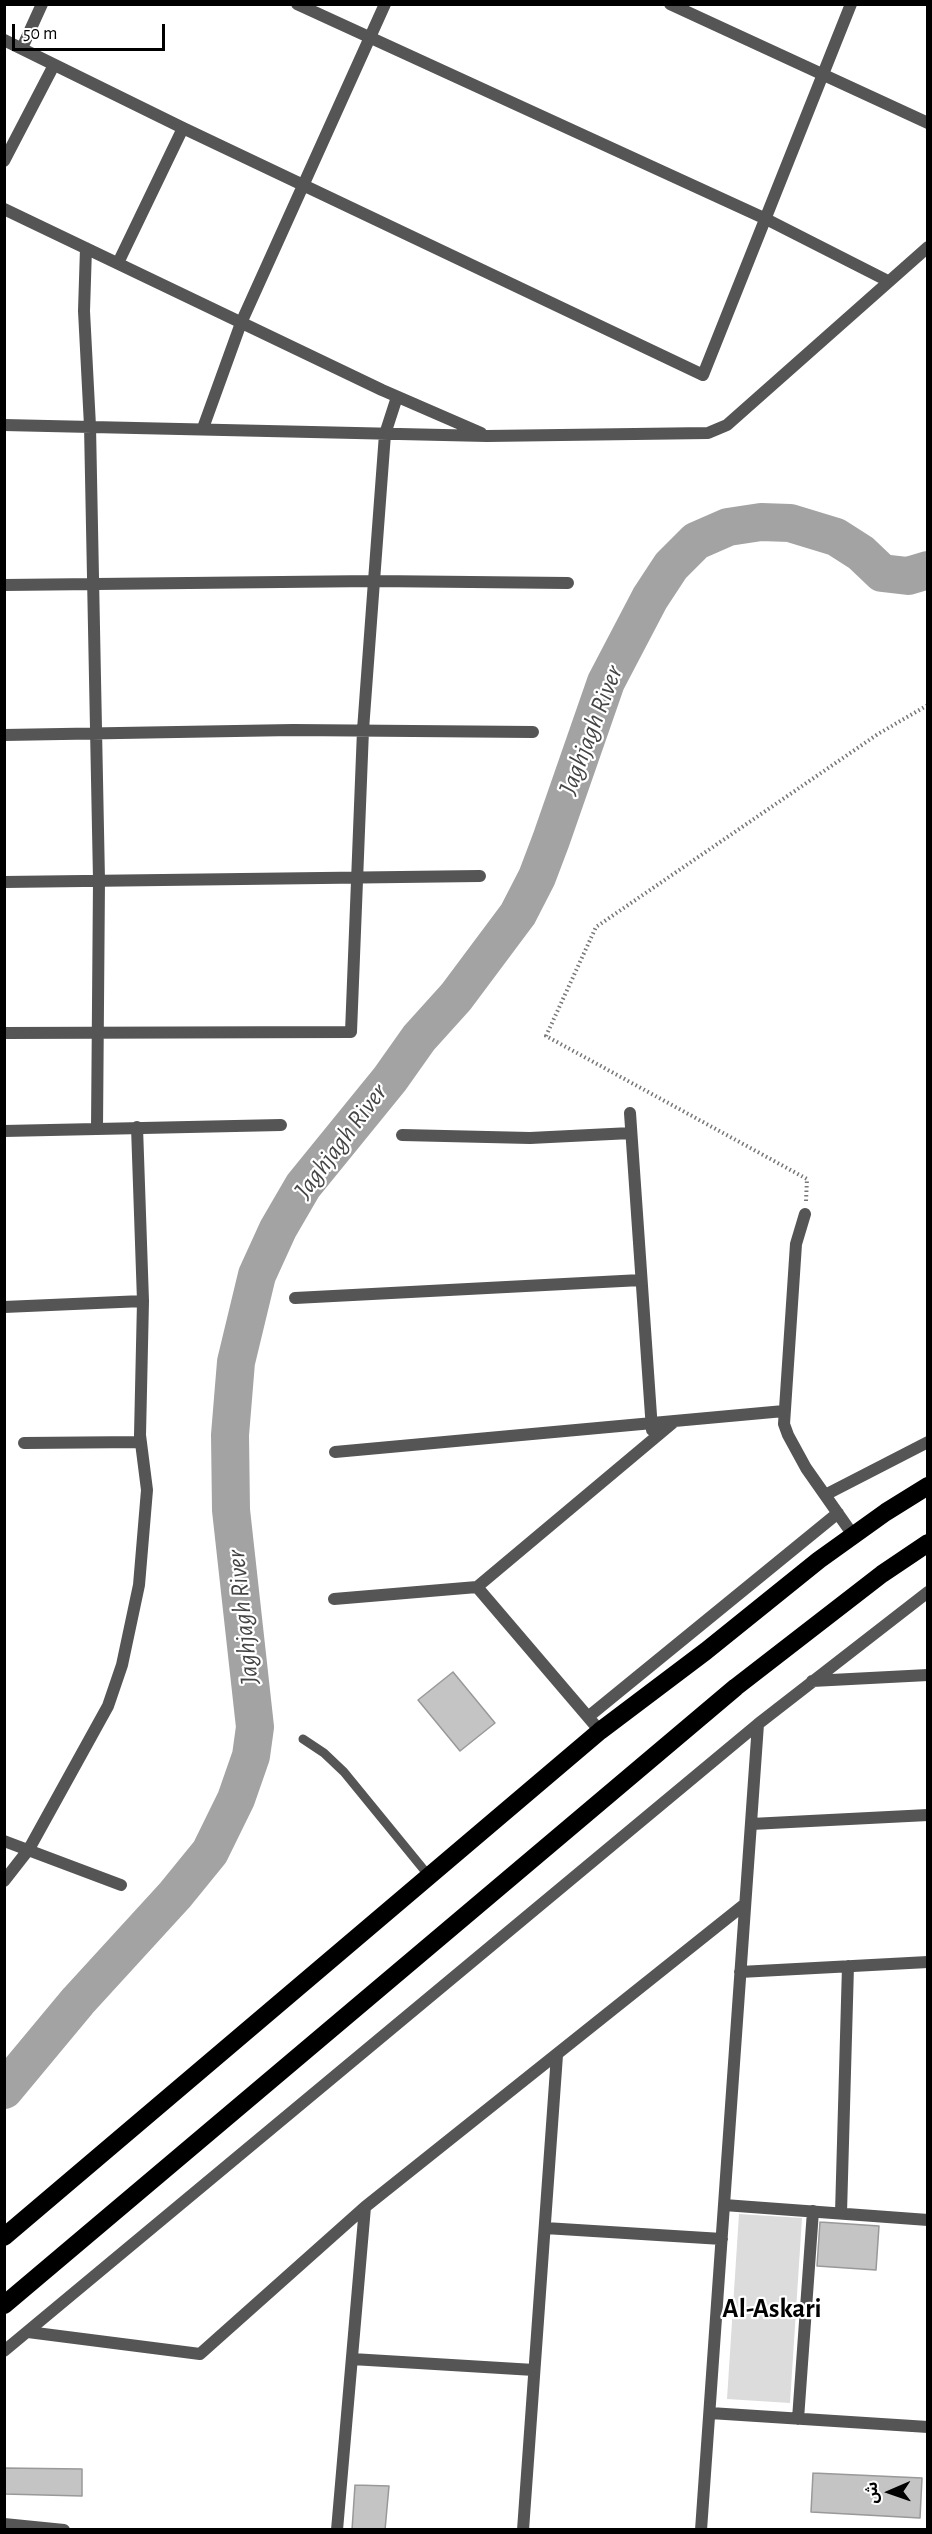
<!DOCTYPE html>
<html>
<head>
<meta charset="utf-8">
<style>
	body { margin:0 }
	#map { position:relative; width:932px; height:2534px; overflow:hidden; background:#fff; font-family:"Alegreya Sans","Noto Sans Arabic",sans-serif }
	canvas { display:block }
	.frame { position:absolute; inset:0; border:6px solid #000; pointer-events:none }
	.north { position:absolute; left:860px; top:2462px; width:60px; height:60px; -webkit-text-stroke:4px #fff; paint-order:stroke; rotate:268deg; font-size:16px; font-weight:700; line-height:24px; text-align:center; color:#000 }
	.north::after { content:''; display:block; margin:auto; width:21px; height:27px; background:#000; clip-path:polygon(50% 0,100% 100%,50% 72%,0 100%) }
	.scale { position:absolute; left:12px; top:24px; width:153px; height:27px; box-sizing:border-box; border:3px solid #000; border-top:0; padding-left:8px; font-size:18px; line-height:21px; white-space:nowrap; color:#000; -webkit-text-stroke:4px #fff; paint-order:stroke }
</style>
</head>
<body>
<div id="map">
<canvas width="932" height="2534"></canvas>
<div class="frame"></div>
<div class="north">ش</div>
<div class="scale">50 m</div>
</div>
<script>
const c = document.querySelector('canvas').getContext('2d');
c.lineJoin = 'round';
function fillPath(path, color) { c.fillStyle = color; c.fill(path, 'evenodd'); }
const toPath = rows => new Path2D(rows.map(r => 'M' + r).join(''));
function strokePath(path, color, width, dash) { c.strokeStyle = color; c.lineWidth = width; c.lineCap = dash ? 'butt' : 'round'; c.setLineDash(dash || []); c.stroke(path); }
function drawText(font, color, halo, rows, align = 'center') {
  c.font = font + ' "Alegreya Sans",sans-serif'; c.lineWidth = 4.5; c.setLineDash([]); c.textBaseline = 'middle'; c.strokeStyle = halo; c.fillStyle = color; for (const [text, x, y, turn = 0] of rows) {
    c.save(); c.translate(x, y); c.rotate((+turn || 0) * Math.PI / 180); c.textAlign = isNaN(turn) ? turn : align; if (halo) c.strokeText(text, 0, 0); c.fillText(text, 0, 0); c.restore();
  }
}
const green = toPath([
	[739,2214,802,2218,790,2403,727,2399]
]);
const river = toPath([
	[4,2090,78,2001,175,1895,210,1852,236,1799,251,1756,255,1727,231,1510,230,1435,236,1362,257,1275,278,1229,303,1186,390,1079,419,1038,456,997,518,914,537,877,551,840,606,682,650,598,671,566,696,541,728,527,761,522,790,523,836,537,861,553,882,573,908,576,928,570]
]);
const building = toPath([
	[453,1672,495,1723,460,1751,418,1700,453,1672],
	[820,2222,879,2226,876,2270,817,2266,820,2222],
	[4,2468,82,2469,82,2496,4,2494,4,2468],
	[813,2473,922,2478,920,2518,811,2512,813,2473],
	[355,2485,389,2486,385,2530,352,2530,355,2485]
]);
const path = toPath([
	[806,1201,807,1179,546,1036,596,927,878,734,928,705]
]);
const lane = toPath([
	[303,1739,324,1753,344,1772,429,1876]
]);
const street = toPath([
	[297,4,766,219,888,281],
	[670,4,928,123],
	[4,40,183,128,703,375,851,4],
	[22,48,42,4],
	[4,161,54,65],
	[4,209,382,390,481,433],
	[86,248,84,311,90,426,99,880,97,1128],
	[118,263,183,128],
	[4,425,487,436,708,433,727,425,928,247],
	[203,428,241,323,385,4],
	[4,585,374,581,568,583],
	[4,735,293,730,533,732],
	[4,882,480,876],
	[4,1033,351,1032,363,730,374,581,385,434,397,397],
	[630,1113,652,1430],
	[4,1131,281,1125],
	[402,1135,530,1138,631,1133],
	[805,1214,796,1244,784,1424,788,1435,806,1468,853,1535],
	[295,1298,641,1280],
	[4,1307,143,1301],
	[24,1443,141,1442],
	[335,1452,784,1411],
	[825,1495,928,1442],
	[477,1587,600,1731],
	[334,1599,477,1587,675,1421],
	[812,1681,928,1675],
	[588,1717,838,1513],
	[751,1824,928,1815],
	[4,1841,121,1885],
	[4,1881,29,1849,108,1706,122,1665,139,1585,147,1490,140,1435,143,1301,137,1127],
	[740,1972,928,1962],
	[724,2205,928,2220],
	[841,2213,848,1966],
	[545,2228,722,2239],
	[28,2332,200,2354,365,2207,745,1904],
	[4,2351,758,1724,928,1592],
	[352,2359,534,2370],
	[710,2413,928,2427],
	[798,2419,813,2211],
	[4,2524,64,2530],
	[337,2530,365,2207],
	[523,2530,557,2055],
	[701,2530,758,1724]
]);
const highway = toPath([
	[4,2237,600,1731,706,1651,819,1560,886,1512,928,1486],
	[4,2305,736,1687,882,1574,928,1543]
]);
const waterNames = [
	["Jaghjagh River",591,730,-69],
	["Jaghjagh River",341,1141,-53],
	["Jaghjagh River",243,1617,-96]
];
const quarterNames = [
	["Al-Askari",772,2309]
];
fillPath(green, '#dcdcdc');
strokePath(river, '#a3a3a3', 38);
fillPath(building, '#c4c4c4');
strokePath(building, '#999', 1.5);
strokePath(path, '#777', 4, [1.5, 3]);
strokePath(lane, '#555', 9);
strokePath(street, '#555', 12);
strokePath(highway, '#000', 18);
drawText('italic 26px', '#444', '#fff', waterNames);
drawText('bold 27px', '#000', '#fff', quarterNames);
</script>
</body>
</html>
